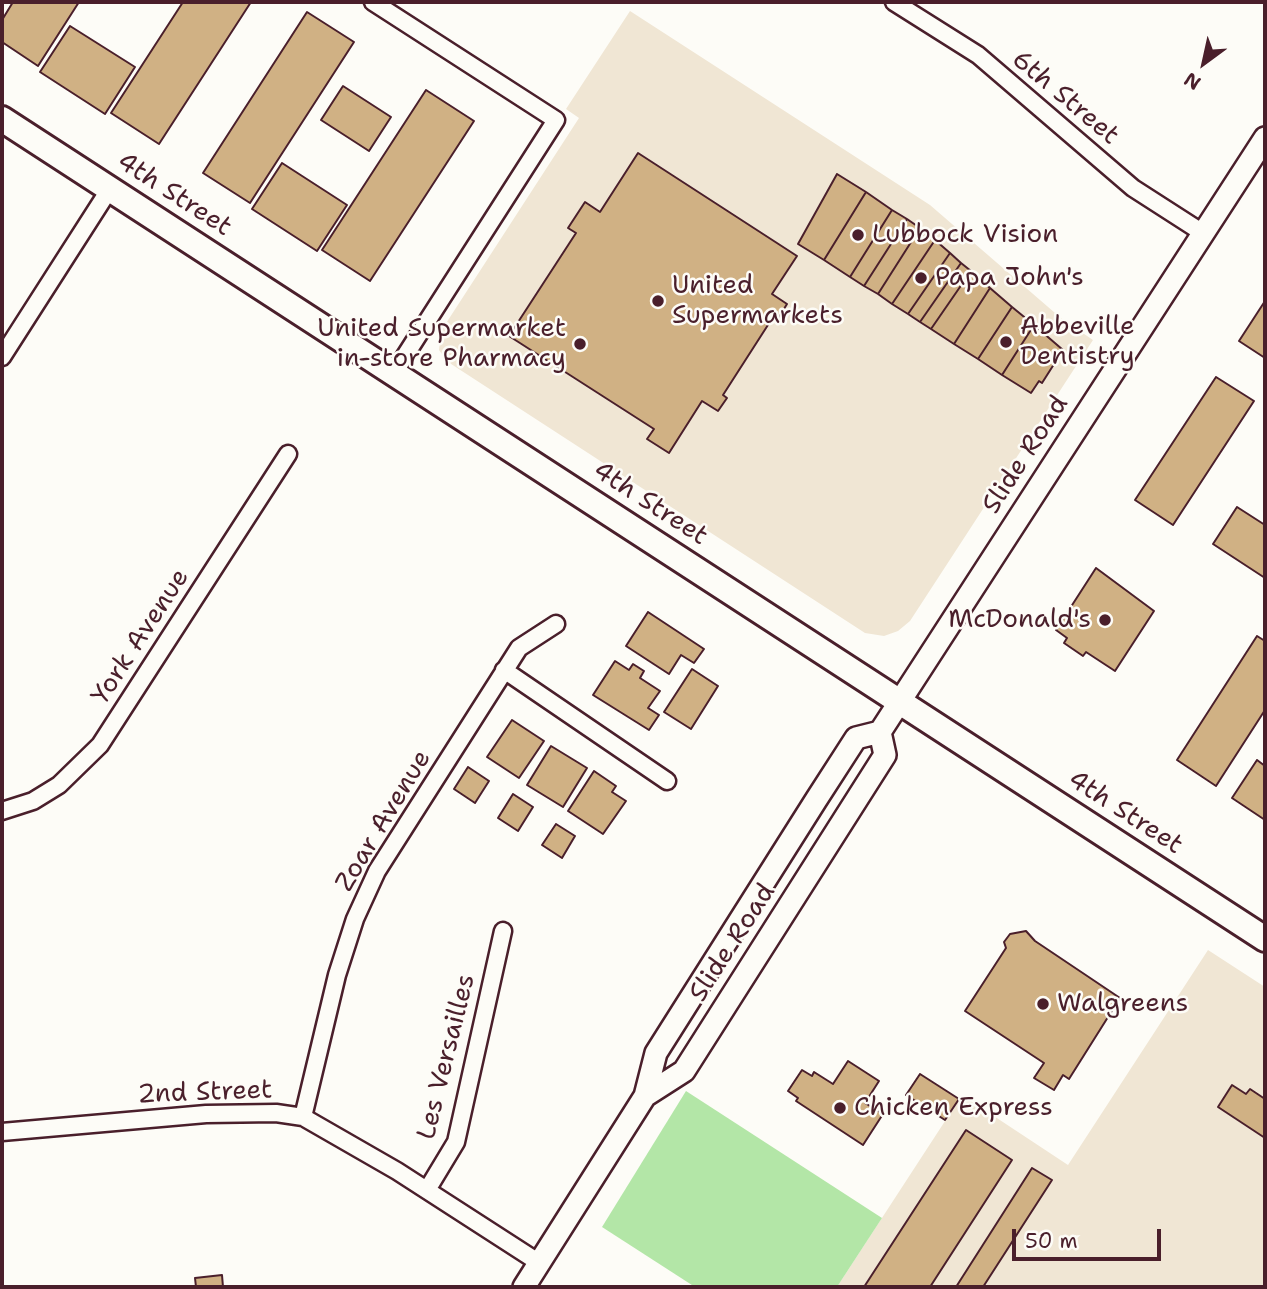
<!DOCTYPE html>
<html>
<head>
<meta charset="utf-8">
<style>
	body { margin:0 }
	#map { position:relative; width:1267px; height:1289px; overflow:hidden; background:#fdfcf7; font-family:"Shantell Sans",sans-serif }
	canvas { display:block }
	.frame { position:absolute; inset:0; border:4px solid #4a1f2b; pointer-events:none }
	.north { position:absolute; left:1169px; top:28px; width:70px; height:70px; -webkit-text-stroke:5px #fdfcf7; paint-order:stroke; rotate:213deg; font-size:19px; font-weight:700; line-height:28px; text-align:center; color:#4a1f2b }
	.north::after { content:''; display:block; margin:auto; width:24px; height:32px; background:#4a1f2b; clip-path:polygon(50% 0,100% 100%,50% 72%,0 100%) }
	.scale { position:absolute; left:1012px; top:1229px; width:149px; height:32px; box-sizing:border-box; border:4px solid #4a1f2b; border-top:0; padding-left:9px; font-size:21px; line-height:24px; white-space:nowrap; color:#4a1f2b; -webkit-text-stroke:5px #fdfcf7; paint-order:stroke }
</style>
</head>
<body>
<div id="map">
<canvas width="1267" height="1289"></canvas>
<div class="frame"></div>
<div class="north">N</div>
<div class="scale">50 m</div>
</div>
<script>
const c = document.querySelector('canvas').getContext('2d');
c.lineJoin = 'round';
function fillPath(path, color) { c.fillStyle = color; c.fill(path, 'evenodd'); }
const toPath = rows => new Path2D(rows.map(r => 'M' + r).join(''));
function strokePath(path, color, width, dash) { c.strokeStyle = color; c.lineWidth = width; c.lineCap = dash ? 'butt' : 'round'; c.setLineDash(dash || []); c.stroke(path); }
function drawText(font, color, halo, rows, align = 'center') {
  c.font = font + ' "Shantell Sans",sans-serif'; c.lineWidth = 5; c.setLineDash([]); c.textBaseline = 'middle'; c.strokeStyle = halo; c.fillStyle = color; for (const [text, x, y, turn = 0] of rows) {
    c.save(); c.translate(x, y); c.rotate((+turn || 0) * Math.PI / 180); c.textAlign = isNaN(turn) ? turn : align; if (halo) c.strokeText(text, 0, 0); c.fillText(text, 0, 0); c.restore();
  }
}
const built = toPath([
	[630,11,930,205,1062,319,1093,340,910,621,898,631,884,636,865,633,448,362,439,350,441,331,579,118,566,109],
	[1208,950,1265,987,1265,1287,837,1287,962,1095,1068,1165]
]);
const green = toPath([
	[686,1091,882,1218,837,1287,695,1287,602,1227]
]);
const building = toPath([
	[13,2,79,2,38,66,2,42,2,20,13,2],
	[183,2,251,2,159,144,111,113,183,2],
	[307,12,354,42,250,203,203,173,307,12],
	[70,26,135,67,105,114,40,72,70,26],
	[343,86,391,117,369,151,321,120,343,86],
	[426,90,474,121,370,281,322,250,426,90],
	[638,153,797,256,772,294,787,304,779,317,775,314,723,395,727,398,718,411,702,401,669,453,647,439,654,429,509,336,576,233,568,228,585,202,600,212,638,153],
	[282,163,347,205,317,251,252,209,282,163],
	[837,174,866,192,824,260,798,244,837,174],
	[866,192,892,210,850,277,824,260,866,192],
	[892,210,907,219,864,286,850,277,892,210],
	[907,219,920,228,878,294,864,286,907,219],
	[920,228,935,240,892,304,878,294,920,228],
	[935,240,950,253,908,314,892,304,935,240],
	[950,253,961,263,920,322,908,314,950,253],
	[961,263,971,271,931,329,920,322,961,263],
	[971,271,990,288,954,344,931,329,971,271],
	[990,288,1012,307,978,359,954,344,990,288],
	[1265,301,1265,358,1239,341,1265,301],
	[1012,307,1034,325,1002,375,978,359,1012,307],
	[1034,325,1063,350,1042,383,1039,381,1031,393,1002,375,1034,325],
	[1216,377,1254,401,1173,525,1135,500,1216,377],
	[1237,507,1265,525,1265,578,1213,544,1237,507],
	[1096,568,1154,611,1115,671,1086,652,1083,656,1064,643,1067,638,1056,630,1096,568],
	[648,612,704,649,694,663,681,655,669,674,626,646,648,612],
	[1257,636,1265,641,1265,710,1216,786,1177,760,1257,636],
	[615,661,629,670,633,664,644,671,640,678,660,691,648,708,659,715,649,730,593,695,615,661],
	[692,669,718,686,691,729,664,712,692,669],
	[512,720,544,741,519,778,487,757,512,720],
	[551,746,587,768,563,807,527,785,551,746],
	[1257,760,1265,766,1265,820,1232,798,1257,760],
	[468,767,489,781,475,803,454,789,468,767],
	[594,771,616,786,612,792,626,801,603,834,568,811,594,771],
	[513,794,533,807,518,831,498,818,513,794],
	[556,824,575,836,562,858,542,845,556,824],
	[1026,931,1035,941,1120,998,1069,1079,1063,1075,1054,1090,1034,1078,1044,1063,965,1011,1006,948,1004,942,1010,934,1026,931],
	[848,1061,879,1081,865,1103,883,1114,863,1145,796,1101,798,1098,788,1091,802,1070,812,1076,814,1072,833,1084,848,1061],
	[920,1074,959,1099,945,1120,906,1095,920,1074],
	[1232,1085,1246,1094,1250,1089,1265,1099,1265,1138,1218,1107,1232,1085],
	[966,1130,1012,1160,930,1287,864,1287,966,1130],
	[1032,1168,1052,1180,983,1287,956,1287,1032,1168],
	[222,1275,223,1287,196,1287,195,1278,222,1275]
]);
const street = toPath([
	[373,2,556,120,394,373],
	[894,2,978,55,1133,188,1203,233],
	[2,357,109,190],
	[504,670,667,781],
	[2,811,33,801,59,785,100,745,288,454],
	[303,1117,337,975,355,919,377,871,519,648,556,624],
	[2,1132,206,1114,276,1113,303,1117,397,1171,538,1262],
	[427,1190,456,1142,503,931]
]);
const secondary = toPath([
	[645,1096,684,1071,885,755,880,732],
	[524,1287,645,1096,656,1053,816,800,856,738,880,732,1265,138]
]);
const primary = toPath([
	[2,119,1265,939]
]);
const markers = [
	[858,235,7,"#4a1f2b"],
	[921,278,7,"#4a1f2b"],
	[658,301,7,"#4a1f2b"],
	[1006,342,7,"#4a1f2b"],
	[580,344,7,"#4a1f2b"],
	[1105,620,7,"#4a1f2b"],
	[1043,1004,7,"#4a1f2b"],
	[840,1108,7,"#4a1f2b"]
];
const streetNames = [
	["6th Street",1065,98,40],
	["4th Street",174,195,33],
	["Slide Road",1026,455,-57],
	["4th Street",650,504,33],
	["York Avenue",141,637,-57],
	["4th Street",1125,813,33],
	["Zoar Avenue",384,821,-59],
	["Slide Road",733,943,-57],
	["Les Versailles",447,1057,-76],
	["2nd Street",205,1093,-2]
];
const poiNames = [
	["Lubbock Vision",872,235],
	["Papa John's",935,278],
	["United",672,286],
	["Supermarkets",672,316],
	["Abbeville",1020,327],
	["Dentistry",1020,357],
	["United Supermarket",566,329,"right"],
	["in-store Pharmacy",566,359,"right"],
	["McDonald's",1091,620,"right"],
	["Walgreens",1057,1004],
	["Chicken Express",854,1108]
];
fillPath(built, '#f0e6d4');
fillPath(green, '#b3e6a7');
fillPath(building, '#d0b184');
strokePath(building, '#4a1f2b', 2);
strokePath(street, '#4a1f2b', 21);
strokePath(secondary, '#4a1f2b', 26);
strokePath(primary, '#4a1f2b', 30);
strokePath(street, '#fdfcf7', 16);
strokePath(secondary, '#fdfcf7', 21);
strokePath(primary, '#fdfcf7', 24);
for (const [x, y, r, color] of markers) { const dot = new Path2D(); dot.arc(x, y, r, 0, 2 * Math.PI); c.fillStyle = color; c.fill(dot); strokePath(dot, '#fdfcf7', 2.5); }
drawText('26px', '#4a1f2b', '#fdfcf7', streetNames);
drawText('26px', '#4a1f2b', '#fdfcf7', poiNames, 'left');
</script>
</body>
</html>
